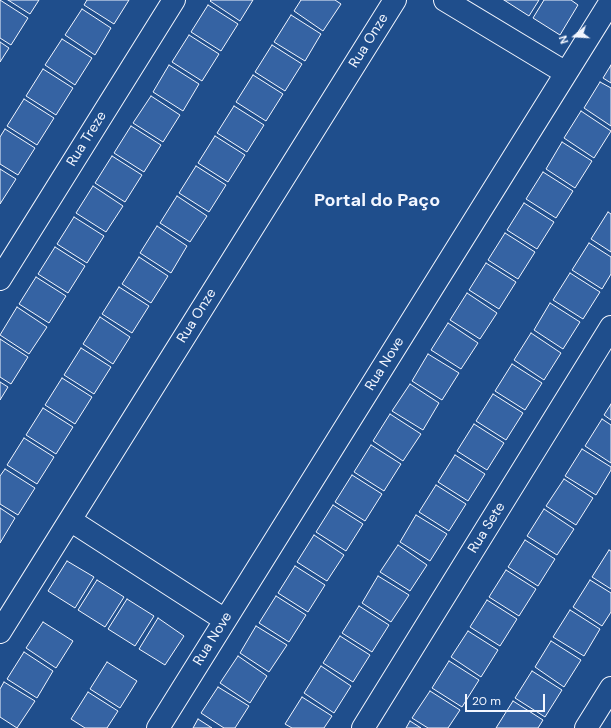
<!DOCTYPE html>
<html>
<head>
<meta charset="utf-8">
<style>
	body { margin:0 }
	#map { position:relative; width:611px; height:728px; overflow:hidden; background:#1f4e8c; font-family:"DM Sans",sans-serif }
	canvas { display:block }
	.north { position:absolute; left:555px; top:16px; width:40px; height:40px; -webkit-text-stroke:3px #1f4e8c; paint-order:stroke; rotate:252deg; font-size:11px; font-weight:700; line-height:16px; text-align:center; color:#f2f6ff }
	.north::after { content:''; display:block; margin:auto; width:14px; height:18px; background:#f2f6ff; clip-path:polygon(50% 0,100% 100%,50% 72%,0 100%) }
	.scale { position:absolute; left:465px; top:694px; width:80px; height:18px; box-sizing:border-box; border:2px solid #f2f6ff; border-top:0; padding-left:5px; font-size:12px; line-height:14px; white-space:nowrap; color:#f2f6ff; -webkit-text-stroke:3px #1f4e8c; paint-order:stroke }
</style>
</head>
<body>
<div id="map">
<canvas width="611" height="728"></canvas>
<div class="north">N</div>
<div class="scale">20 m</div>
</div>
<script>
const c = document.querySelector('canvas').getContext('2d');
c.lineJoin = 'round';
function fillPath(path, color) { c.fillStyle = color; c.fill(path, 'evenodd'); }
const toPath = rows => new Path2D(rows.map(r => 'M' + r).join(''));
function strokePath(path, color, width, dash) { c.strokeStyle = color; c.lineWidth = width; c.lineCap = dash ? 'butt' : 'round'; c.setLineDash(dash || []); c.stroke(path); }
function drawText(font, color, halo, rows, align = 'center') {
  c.font = font + ' "DM Sans",sans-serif'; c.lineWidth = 3; c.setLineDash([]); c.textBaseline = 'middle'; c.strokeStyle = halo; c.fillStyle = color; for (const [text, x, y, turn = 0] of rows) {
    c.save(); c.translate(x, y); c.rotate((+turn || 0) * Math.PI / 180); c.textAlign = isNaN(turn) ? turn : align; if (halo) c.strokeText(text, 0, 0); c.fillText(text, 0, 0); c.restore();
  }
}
const building = toPath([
	[0,0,28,18,11,45,0,38,0,0],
	[8,0,39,0,30,14,8,0],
	[87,0,129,0,114,24,84,5,87,0],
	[211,0,253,0,240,21,210,1,211,0],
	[301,0,335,0,341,4,323,31,294,11,301,0],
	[504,0,539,0,529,16,504,0],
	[544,0,571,0,578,5,560,35,533,18,544,0],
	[208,5,238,24,221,51,191,32,208,5],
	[82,9,111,28,95,55,65,35,82,9],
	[291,15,321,34,305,61,274,42,291,15],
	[189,35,219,54,202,81,172,62,189,35],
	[62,39,92,58,75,85,45,65,62,39],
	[0,42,9,48,0,62,0,42],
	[272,45,302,64,285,91,255,72,272,45],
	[169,65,199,84,183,111,153,92,169,65],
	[611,65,611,83,603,78,611,65],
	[43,69,73,88,56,115,26,96,43,69],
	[253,75,283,94,266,121,236,102,253,75],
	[600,82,611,88,611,126,584,108,600,82],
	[151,96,180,115,163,142,133,123,151,96],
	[24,99,54,118,37,145,7,126,24,99],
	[234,106,264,125,247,152,217,133,234,106],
	[581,111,611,131,594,158,564,138,581,111],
	[131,126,161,145,144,172,114,153,131,126],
	[5,129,35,148,18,175,0,164,0,137,5,129],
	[215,136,245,155,228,182,198,163,215,136],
	[562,142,592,161,575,188,546,169,562,142],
	[112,156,142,175,125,202,95,183,112,156],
	[196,166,226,185,209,212,179,193,196,166],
	[0,169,16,179,0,204,0,169],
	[543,172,573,191,556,218,526,199,543,172],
	[93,186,123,206,106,232,76,213,93,186],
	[177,196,207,216,190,242,160,223,177,196],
	[524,203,554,222,537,249,507,230,524,203],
	[608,212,611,214,611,252,591,239,608,212],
	[74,217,104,236,87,263,57,244,74,217],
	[157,226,187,246,171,273,140,253,157,226],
	[505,233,535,252,518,279,488,260,505,233],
	[589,243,611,257,611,274,602,289,572,270,589,243],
	[55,247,85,266,68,293,38,274,55,247],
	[139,257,168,276,151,303,122,284,139,257],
	[486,263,516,282,499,309,469,290,486,263],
	[570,273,600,292,583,319,553,300,570,273],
	[36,277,66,296,49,323,19,304,36,277],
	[119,287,149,306,132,333,102,314,119,287],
	[467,293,497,313,480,339,450,320,467,293],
	[550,303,580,322,563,349,534,330,550,303],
	[17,307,47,327,29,354,0,335,17,307],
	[100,317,130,337,113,364,83,344,100,317],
	[448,323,478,343,461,369,431,350,448,323],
	[531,333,561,353,544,380,514,360,531,333],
	[0,339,28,357,11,384,0,377,0,339],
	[81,348,111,367,94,394,64,375,81,348],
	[428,354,459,373,442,400,412,381,428,354],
	[512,364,542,383,525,410,495,391,512,364],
	[62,378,92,397,75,424,45,405,62,378],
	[0,382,8,387,0,400,0,382],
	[410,384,439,403,423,430,392,411,410,384],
	[493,394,523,413,506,440,476,421,493,394],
	[611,404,611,420,604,415,611,404],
	[43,408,73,427,56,454,26,435,43,408],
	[390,414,421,434,403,461,373,441,390,414],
	[602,419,611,425,611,463,585,446,602,419],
	[474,424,504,443,487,470,457,451,474,424],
	[24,438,54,457,37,484,7,465,24,438],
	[371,445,401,464,384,491,354,472,371,445],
	[582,449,611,467,611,470,596,495,565,476,582,449],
	[455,455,485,474,468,501,438,482,455,455],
	[5,469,35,488,18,515,0,504,0,476,5,469],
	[352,475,382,494,365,521,335,502,352,475],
	[564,479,593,498,576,525,546,506,564,479],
	[436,485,466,504,449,531,419,512,436,485],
	[333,505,363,524,346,551,316,532,333,505],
	[0,508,15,518,0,543,0,508],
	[544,509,574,529,557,555,527,536,544,509],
	[416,515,447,534,430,561,400,542,416,515],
	[314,535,344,555,327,581,297,562,314,535],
	[525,540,555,559,538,586,508,567,525,540],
	[398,545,427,565,410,591,380,572,398,545],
	[609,550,611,551,611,589,592,577,609,550],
	[67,561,94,577,75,608,48,591,67,561],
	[295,566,325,585,308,612,278,593,295,566],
	[506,570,536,589,519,616,489,597,506,570],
	[378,576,409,595,391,622,362,603,378,576],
	[97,580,124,597,105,627,78,610,97,580],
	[590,580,611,593,611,612,602,626,573,607,590,580],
	[276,596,306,615,289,642,259,623,276,596],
	[127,599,154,616,135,646,108,629,127,599],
	[487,600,517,619,500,646,470,627,487,600],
	[359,606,389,625,372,652,342,633,359,606],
	[570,610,600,629,584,656,553,637,570,610],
	[158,618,184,636,165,665,139,649,158,618],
	[43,622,73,641,56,668,26,648,43,622],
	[256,626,287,645,269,672,240,653,256,626],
	[468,631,498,650,481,677,451,657,468,631],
	[340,636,370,655,353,682,323,663,340,636],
	[551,641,581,660,564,687,535,667,551,641],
	[24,652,53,671,37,698,7,679,24,652],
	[238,656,267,676,250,703,220,683,238,656],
	[449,661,479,680,462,707,432,688,449,661],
	[107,662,137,681,120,708,90,689,107,662],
	[321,666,351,686,334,713,304,693,321,666],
	[532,671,562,690,545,717,515,698,532,671],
	[4,682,35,701,17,728,0,717,0,689,4,682],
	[218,687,249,706,235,728,224,728,201,713,218,687],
	[430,691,460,710,448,728,428,728,412,718,430,691],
	[88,692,118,711,107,728,85,728,71,719,88,692],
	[302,697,332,716,324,728,292,728,285,724,302,697],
	[513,701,543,720,538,728,496,728,513,701],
	[198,719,212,728,193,728,198,719],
	[410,721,421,728,406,728,410,721]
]);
const minor = toPath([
	[445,0,566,73],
	[0,279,174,0],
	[70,520,225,620],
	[0,632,395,0],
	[158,728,611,1],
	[363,728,611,327],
	[586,728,611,688]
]);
const streetNames = [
	["Rua Onze",369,41,-58],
	["Rua Treze",87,139,-58],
	["Rua Onze",197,316,-58],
	["Rua Nove",385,364,-58],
	["Rua Sete",487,528,-58],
	["Rua Nove",213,639,-58]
];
const districtNames = [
	["Portal do Paço",377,201]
];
fillPath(building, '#3563a3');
strokePath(building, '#f2f6ff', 1);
strokePath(minor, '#f2f6ff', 24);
strokePath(minor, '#1f4e8c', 22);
drawText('14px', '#f2f6ff', '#1f4e8c', streetNames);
drawText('bold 18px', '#f2f6ff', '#1f4e8c', districtNames);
</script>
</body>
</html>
